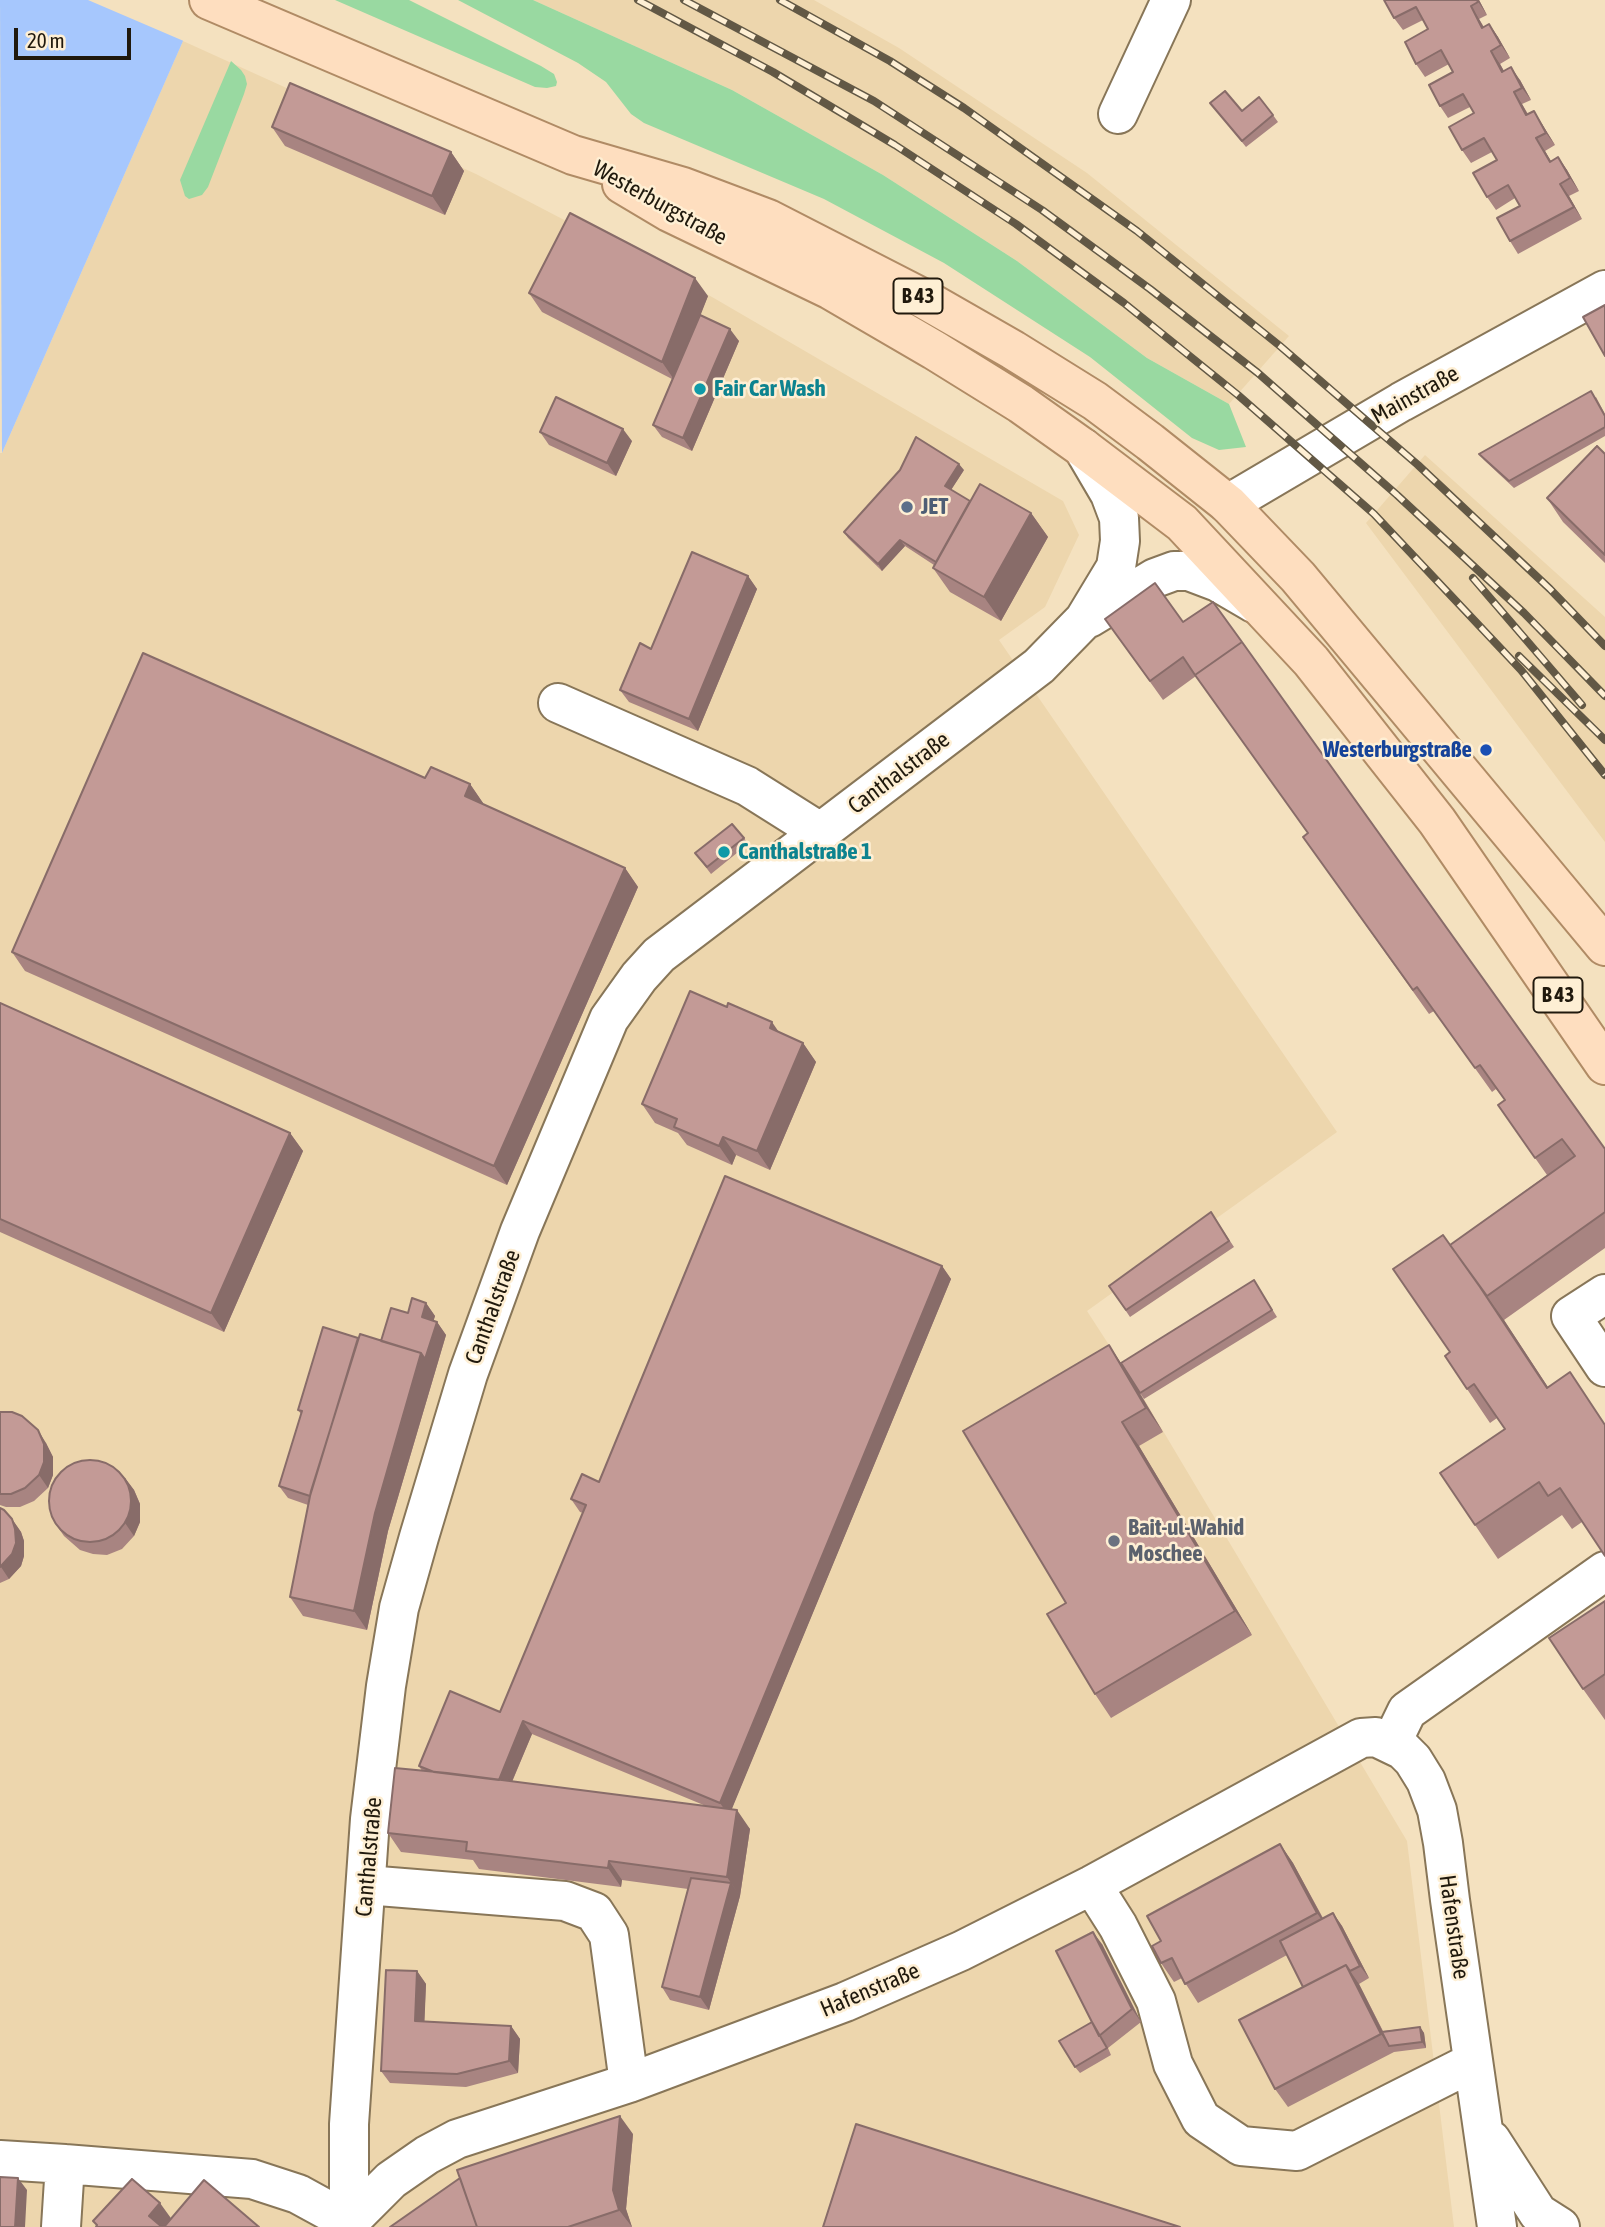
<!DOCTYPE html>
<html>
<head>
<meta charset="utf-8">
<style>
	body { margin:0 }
	#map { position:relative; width:1605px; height:2227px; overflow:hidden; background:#f4e1bf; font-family:"Asap Condensed",sans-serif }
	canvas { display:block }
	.scale { position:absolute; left:14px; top:28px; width:117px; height:32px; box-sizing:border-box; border:4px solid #20190d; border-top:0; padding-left:9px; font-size:21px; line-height:24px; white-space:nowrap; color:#20190d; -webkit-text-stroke:5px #feefd4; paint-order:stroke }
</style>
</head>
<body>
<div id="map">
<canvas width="1605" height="2227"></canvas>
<div class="scale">20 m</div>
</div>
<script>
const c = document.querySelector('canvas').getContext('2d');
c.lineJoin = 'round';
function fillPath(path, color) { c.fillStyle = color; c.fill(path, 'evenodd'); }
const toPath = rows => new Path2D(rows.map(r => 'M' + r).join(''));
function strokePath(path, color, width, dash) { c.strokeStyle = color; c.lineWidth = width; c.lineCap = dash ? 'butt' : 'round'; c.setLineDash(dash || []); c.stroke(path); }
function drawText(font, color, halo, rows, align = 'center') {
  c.font = font + ' "Asap Condensed",sans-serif'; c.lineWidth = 5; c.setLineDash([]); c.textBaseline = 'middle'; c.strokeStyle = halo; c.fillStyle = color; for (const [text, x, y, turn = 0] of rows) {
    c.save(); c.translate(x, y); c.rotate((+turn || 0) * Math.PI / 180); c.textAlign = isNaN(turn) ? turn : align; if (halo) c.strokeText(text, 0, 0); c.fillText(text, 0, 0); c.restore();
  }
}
const built = toPath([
	[533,0,814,0,899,48,1087,173,1289,336,1229,404,1147,358,1017,261,883,175,732,90],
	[183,41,476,174,712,297,1063,501,1079,535,1045,607,999,640,1337,1132,1087,1311,1144,1399,1407,1841,1454,2227,0,2227,0,453,2,453],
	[1425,455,1605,617,1605,842,1366,523]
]);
const green = toPath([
	[335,0,409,0,541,66,554,74,557,82,556,86,547,88,535,87],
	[458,0,533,0,732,90,883,175,1017,261,1147,358,1229,404,1246,447,1219,450,1192,438,1090,357,944,263,824,199,644,123,631,114,606,82,578,63],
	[231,61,241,70,245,76,247,84,244,94,208,187,202,195,189,199,185,196,180,180]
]);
const water = toPath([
	[0,0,198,0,183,41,2,453]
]);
const pier = toPath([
	[88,0,202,0,186,42]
]);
const minor = toPath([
	[1118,114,1171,0],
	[1228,504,1401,402,1605,290],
	[1089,618,1155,578,1174,571,1189,571,1218,582,1254,603],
	[558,703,747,786,820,832],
	[1605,1294,1571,1316,1605,1367],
	[1391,1744,1407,1711,1605,1571],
	[366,1885,565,1901,594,1912,609,1935,629,2083],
	[1092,1885,1118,1926,1156,2001,1173,2064,1201,2119,1241,2146,1297,2151,1473,2062],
	[1491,2140,1538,2213,1560,2227],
	[0,2160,65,2164,252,2179,298,2194,349,2222],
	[349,2222,349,2124,370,1819,386,1686,399,1608,419,1537,468,1374,520,1231,609,1019,639,977,659,955,1039,666,1084,620,1116,567,1120,541,1119,518,1110,494,1083,448],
	[61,2227,65,2164],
	[344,2227,391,2180,427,2155,457,2139,629,2083,845,2002,961,1951,1092,1885,1361,1738,1376,1737,1403,1750,1413,1760,1426,1781,1437,1810,1443,1843,1450,1900,1497,2227]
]);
const major = toPath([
	[209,0,573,155,683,187,768,219,924,299,1013,350,1095,401,1150,442,1228,504,1298,577,1605,946],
	[622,184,669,212,831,290,934,350,1021,404,1083,448,1182,523,1311,661,1437,821,1605,1065]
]);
const rail = toPath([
	[638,0,773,72,895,145,1016,224,1124,303,1238,395,1374,514,1521,670,1605,775],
	[684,0,874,101,1042,210,1150,289,1258,373,1397,495,1524,613,1605,696],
	[780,0,890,61,964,108,1137,231,1280,346,1418,465,1550,589,1605,646],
	[1473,578,1582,705],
	[1519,656,1605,740]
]);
const wall = toPath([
	[1384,0,1479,0,1487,15,1479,19,1484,27,1489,24,1498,37,1510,58,1500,64,1504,71,1520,80,1531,100,1522,104,1528,114,1542,124,1555,145,1545,151,1551,161,1558,157,1567,170,1579,191,1569,196,1582,219,1518,254,1510,241,1520,206,1515,198,1496,210,1487,197,1497,160,1492,152,1471,163,1462,150,1474,113,1470,107,1448,118,1440,106,1453,72,1449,64,1425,77,1416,64,1428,29,1423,20,1403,30,1394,18],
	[1210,103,1242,111,1273,115,1278,122,1246,147],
	[272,127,451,152,464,171,445,215,285,146],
	[529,293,708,296,700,315,739,341,692,451,662,437,653,425,672,379,542,312],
	[1596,397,1605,414,1605,436,1514,488,1484,460,1479,454],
	[540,432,632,441,616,476,549,445],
	[1605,454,1605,563,1563,522,1547,498],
	[964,470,951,490,970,501,1031,513,1048,537,1001,621,950,592,933,568,934,565,905,546,882,571,848,538,844,532],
	[748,576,757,589,698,731,629,702,620,690,651,649],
	[1105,619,1183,622,1605,1149,1605,1248,1504,1320,1548,1387,1582,1522,1572,1529,1562,1515,1498,1559,1475,1525,1505,1429,1497,1418,1490,1423,1467,1389,1450,1352,1450,1245,1547,1175,1498,1105,1505,1100,1496,1089,1492,1092,1434,1011,1429,1014,1303,837,1308,833,1196,676,1163,700],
	[425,778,470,784,483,803,483,804,625,868,638,887,507,1185,25,971,12,952],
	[744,838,748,844,711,874,695,853],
	[0,1003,290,1133,303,1151,224,1332,0,1232],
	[779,1033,803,1043,816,1062,770,1170,736,1155,732,1165,687,1145,678,1133,655,1123,642,1104],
	[1211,1212,1234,1247,1130,1317,1109,1286],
	[942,1266,951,1279,731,1810,750,1829,740,1896,709,2010,670,2000,662,1987,688,1889,622,1880,621,1887,479,1869,473,1860,401,1852,388,1833,422,1771,419,1766,500,1712,583,1513,580,1512,571,1499],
	[532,1734,706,1806,512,1782],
	[1254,1280,1277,1317,1144,1399,1137,1388,1163,1432,1139,1446,1252,1635,1111,1718,1095,1694,1066,1603,1121,1363],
	[426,1303,435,1316,433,1321,437,1322,446,1335,388,1531,367,1630,303,1616,290,1597,308,1505,288,1498,279,1486,301,1414,298,1410,358,1338,381,1341,408,1313],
	[0,1412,46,1443,53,1457,53,1475,48,1488,34,1501,20,1507,6,1507,0,1505],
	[125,1478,134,1490,140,1504,140,1522,134,1536,122,1549,107,1555,93,1554,80,1550,64,1536,55,1523],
	[0,1508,12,1519,21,1532,24,1541,24,1556,21,1566,9,1579,0,1583],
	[1605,1601,1605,1720,1583,1689],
	[1280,1844,1293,1863,1323,1918,1333,1913,1342,1926,1369,1978,1359,1984,1383,2031,1420,2027,1424,2033,1426,2048,1394,2052,1288,2107,1275,2089,1303,1987,1287,1955,1198,2003,1182,1978,1174,1982,1161,1963,1161,1941],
	[1102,1944,1141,2022,1108,2048,1111,2055,1080,2073,1075,2067,1092,2022],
	[417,1971,426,1984,424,2022,511,2026,520,2039,518,2073,466,2087,390,2083,381,2071],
	[633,2134,626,2209,632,2227,390,2227]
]);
const shadedWall = toPath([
	[1477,0,1479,0,1487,15],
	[1471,6,1479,19,1491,41,1482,28],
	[1489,24,1498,37,1510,58,1501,45],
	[1491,51,1500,64,1511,84,1502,72],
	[1511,67,1520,80,1531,100,1522,88],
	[1514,92,1522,104,1535,128,1526,115],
	[1534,111,1542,124,1555,145,1546,133],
	[1536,138,1545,151,1559,175,1550,162],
	[451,152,464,171,445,215,432,196],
	[1558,157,1567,170,1579,191,1570,178],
	[1560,184,1569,196,1582,219,1574,207],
	[695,278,708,296,675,381,662,362],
	[730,329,739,341,692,451,683,438],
	[623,429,632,441,616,476,607,463],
	[959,464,964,470,949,493,945,486],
	[1031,513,1048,537,1001,621,984,597],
	[900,540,905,546,882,571,878,564],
	[748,576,757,589,698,731,689,719],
	[470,784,483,803,478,815,465,796],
	[625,868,638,887,507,1185,494,1166],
	[772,1022,785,1041,770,1028],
	[803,1043,816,1062,770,1170,757,1151],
	[290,1133,303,1151,224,1332,211,1313],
	[723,1137,736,1155,732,1165,719,1146],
	[942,1266,951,1279,729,1816,720,1803],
	[1480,1287,1504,1320,1570,1421,1547,1388],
	[426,1303,435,1316,431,1330,422,1317],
	[437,1322,446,1335,388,1531,367,1630,354,1611,375,1513,421,1353],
	[1109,1345,1125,1369,1163,1432,1146,1408],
	[1122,1422,1139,1446,1252,1635,1235,1611],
	[38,1430,46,1443,53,1457,53,1475,48,1488,39,1475],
	[125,1478,134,1490,140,1504,140,1522,134,1536,125,1523],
	[12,1519,21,1532,24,1541,24,1556,21,1566,9,1579,1,1567],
	[523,1721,532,1734,505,1798,496,1786],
	[737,1810,750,1829,740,1896,727,1877],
	[1280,1844,1293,1863,1330,1932,1317,1913],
	[609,1861,622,1880,621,1887,608,1868],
	[731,1883,740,1896,709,2010,700,1997],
	[1333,1913,1342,1926,1369,1978,1360,1966],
	[1093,1932,1102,1944,1141,2022,1132,2009],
	[1346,1965,1359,1984,1390,2046,1389,2046,1381,2034],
	[417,1971,426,1984,424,2034,415,2021],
	[511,2026,520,2039,518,2073,509,2061],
	[1420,2027,1424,2033,1426,2048,1422,2042],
	[620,2116,633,2134,626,2209,632,2227,619,2210,613,2190],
	[18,2178,27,2190,25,2227,15,2227],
	[160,2203,173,2221,169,2227,157,2227,149,2216]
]);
const building = toPath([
	[1384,0,1477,0,1478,2,1471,6,1482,28,1489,24,1501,45,1491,51,1502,72,1511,67,1522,88,1514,92,1526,115,1534,111,1546,133,1536,138,1550,162,1558,157,1570,178,1560,184,1574,207,1510,241,1497,218,1520,206,1508,185,1487,197,1473,173,1497,160,1484,138,1462,150,1449,127,1474,113,1463,94,1440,106,1429,85,1453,72,1441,50,1416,64,1405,42,1428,29,1416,7,1394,18,1384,0],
	[290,83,451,152,432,196,272,127,290,83],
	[1225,91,1242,111,1259,97,1273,115,1242,141,1210,103,1225,91],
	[570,213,695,278,662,362,529,293,570,213],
	[1605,305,1605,356,1583,317,1605,305],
	[700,315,730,329,683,438,653,425,700,315],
	[1591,391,1605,416,1605,427,1509,481,1479,454,1591,391],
	[556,397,623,429,607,463,540,432,556,397],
	[916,437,959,464,945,486,970,501,936,562,900,540,878,564,844,532,900,470,916,437],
	[1597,446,1605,454,1605,555,1547,498,1597,446],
	[980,484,1031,513,984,597,933,568,980,484],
	[692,552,748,576,689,719,620,690,640,643,651,649,692,552],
	[1155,583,1183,622,1213,602,1242,642,1195,675,1183,657,1150,681,1105,619,1155,583],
	[1242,642,1605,1149,1605,1212,1487,1296,1450,1245,1575,1156,1562,1139,1535,1158,1498,1105,1505,1100,1480,1065,1475,1068,1417,987,1413,990,1303,837,1308,833,1195,675,1242,642],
	[143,653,425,778,431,767,470,784,465,796,625,868,494,1166,12,952,143,653],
	[732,824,744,838,707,867,695,853,732,824],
	[690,991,727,1007,728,1003,772,1022,770,1028,803,1043,757,1151,723,1137,719,1146,674,1127,677,1119,642,1104,690,991],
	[0,1003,290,1133,211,1313,0,1219,0,1003],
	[725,1176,942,1266,720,1803,523,1721,499,1780,434,1772,419,1766,450,1691,500,1712,586,1505,571,1499,582,1474,599,1482,725,1176],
	[1211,1212,1229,1241,1126,1310,1109,1286,1211,1212],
	[1443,1235,1480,1287,1547,1388,1570,1372,1605,1425,1605,1556,1560,1488,1548,1496,1539,1482,1475,1525,1440,1473,1505,1429,1474,1384,1467,1389,1445,1356,1450,1352,1393,1269,1443,1235],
	[1254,1280,1272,1310,1140,1393,1121,1363,1254,1280],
	[412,1298,426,1303,422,1317,437,1322,425,1359,421,1353,381,1341,391,1308,408,1313,412,1298],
	[323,1327,358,1338,310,1496,279,1486,302,1411,298,1410,323,1327],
	[360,1334,421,1353,375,1513,354,1611,290,1597,311,1491,360,1334],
	[1109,1345,1146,1408,1122,1422,1235,1611,1095,1694,1047,1614,1066,1603,963,1431,1109,1345],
	[0,1412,12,1412,22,1416,38,1430,44,1444,44,1462,39,1475,25,1488,11,1494,0,1494,0,1412],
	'49 1501a41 41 0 1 1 82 0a41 41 0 1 1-82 0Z',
	[0,1508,4,1510,12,1519,15,1529,16,1543,12,1554,0,1567,0,1508],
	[1605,1601,1605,1674,1583,1689,1549,1638,1605,1601],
	[395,1768,447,1773,737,1810,727,1877,609,1861,608,1868,466,1851,467,1842,388,1833,395,1768],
	[1280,1844,1317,1913,1185,1984,1172,1958,1161,1963,1152,1946,1161,1941,1147,1916,1280,1844],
	[691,1878,731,1883,700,1997,662,1987,691,1878],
	[1333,1913,1360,1966,1350,1971,1346,1965,1303,1987,1280,1941,1333,1913],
	[1093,1932,1132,2009,1099,2036,1056,1951,1093,1932],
	[1346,1965,1381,2034,1275,2089,1239,2020,1346,1965],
	[386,1970,417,1971,415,2021,511,2026,509,2061,457,2074,381,2071,386,1970],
	[1092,2022,1107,2048,1075,2067,1059,2041,1092,2022],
	[1420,2027,1422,2042,1389,2046,1382,2032,1420,2027],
	[620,2116,613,2190,619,2210,568,2227,477,2227,457,2170,620,2116],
	[856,2124,1180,2227,823,2227,856,2124],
	[0,2177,18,2178,15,2227,0,2227,0,2177],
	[460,2178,477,2227,390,2227,460,2178],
	[132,2179,160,2203,149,2216,162,2227,96,2227,97,2225,93,2221,132,2179],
	[204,2180,259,2227,164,2227,204,2180]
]);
const markers = [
	[700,389,7,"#0f9aa8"],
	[907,507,7,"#5c6f8a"],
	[1486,750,7,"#1a4fb4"],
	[724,852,7,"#0f9aa8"],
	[1114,1541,7,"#6b7280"]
];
const shields = [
	[918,296,49],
	[1558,995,49]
];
const shieldNames = [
	["B 43",918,296],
	["B 43",1558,995]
];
const streetNames = [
	["Westerburgstraße",660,203,29],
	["Mainstraße",1415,395,-29],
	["Canthalstraße",899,773,-37],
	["Canthalstraße",493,1307,-70],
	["Canthalstraße",369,1857,-85],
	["Hafenstraße",1454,1927,82],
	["Hafenstraße",870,1990,-23]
];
const cultureNames = [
	["Fair Car Wash",714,389],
	["Canthalstraße 1",738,852]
];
const serviceNames = [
	["JET",921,507]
];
const transitNames = [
	["Westerburgstraße",1472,750]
];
const worshipNames = [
	["Bait-ul-Wahid",1128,1528],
	["Moschee",1128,1554]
];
fillPath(built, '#edd6ad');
fillPath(green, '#99d9a1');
fillPath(water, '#a6c7fd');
fillPath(pier, '#f4e1bf');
strokePath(minor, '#887658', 42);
strokePath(major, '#b08b65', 42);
strokePath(minor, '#fff', 38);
strokePath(major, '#fedebf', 38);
strokePath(rail, '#625845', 8);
strokePath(rail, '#feefd4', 5, [16]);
fillPath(wall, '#a88481');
fillPath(shadedWall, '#886c69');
fillPath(building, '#c39a96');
strokePath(building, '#886c69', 2);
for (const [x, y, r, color] of markers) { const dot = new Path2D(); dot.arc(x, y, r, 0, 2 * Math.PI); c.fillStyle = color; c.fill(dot); strokePath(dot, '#feefd4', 2.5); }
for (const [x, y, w] of shields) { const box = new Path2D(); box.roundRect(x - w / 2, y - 17.5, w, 35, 5); c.fillStyle = '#feefd4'; c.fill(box); strokePath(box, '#20190d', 2); }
drawText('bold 21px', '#20190d', null, shieldNames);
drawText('23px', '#20190d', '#feefd4', streetNames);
drawText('bold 23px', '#0d838f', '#feefd4', cultureNames, 'left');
drawText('bold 23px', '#4e5e75', '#feefd4', serviceNames, 'left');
drawText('bold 23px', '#164399', '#feefd4', transitNames, 'right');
drawText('bold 23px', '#5b616d', '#feefd4', worshipNames, 'left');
</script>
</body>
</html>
